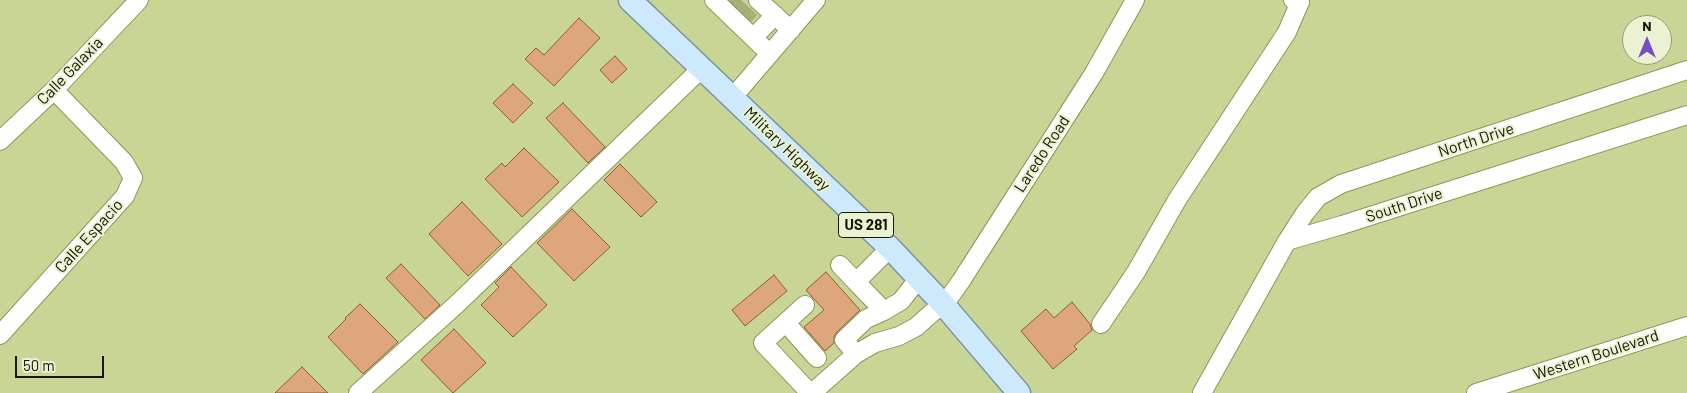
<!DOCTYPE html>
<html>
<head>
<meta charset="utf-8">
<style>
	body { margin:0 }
	#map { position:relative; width:1687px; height:393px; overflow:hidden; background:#c9d594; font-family:Barlow,sans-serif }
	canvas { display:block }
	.north { position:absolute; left:1622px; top:15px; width:50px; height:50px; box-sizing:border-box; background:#ebf2d2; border:1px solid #959a7e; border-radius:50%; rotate:0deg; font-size:14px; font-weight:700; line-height:20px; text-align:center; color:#131700 }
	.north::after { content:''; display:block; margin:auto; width:18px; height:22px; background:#794cc5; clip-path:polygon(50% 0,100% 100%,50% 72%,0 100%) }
	.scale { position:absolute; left:15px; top:356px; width:89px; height:22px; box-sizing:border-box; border:2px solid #131700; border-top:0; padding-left:6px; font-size:15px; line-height:18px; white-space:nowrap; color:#131700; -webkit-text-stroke:4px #ebf2d2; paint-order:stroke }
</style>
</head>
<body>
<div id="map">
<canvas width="1687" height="393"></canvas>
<div class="north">N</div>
<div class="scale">50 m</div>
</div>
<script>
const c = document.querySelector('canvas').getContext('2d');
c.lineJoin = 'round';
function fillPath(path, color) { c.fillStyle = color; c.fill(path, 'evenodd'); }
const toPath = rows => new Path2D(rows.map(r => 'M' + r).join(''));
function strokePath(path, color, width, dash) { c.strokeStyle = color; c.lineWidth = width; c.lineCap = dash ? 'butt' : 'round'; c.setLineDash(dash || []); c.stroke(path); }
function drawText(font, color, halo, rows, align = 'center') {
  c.font = font + ' Barlow,sans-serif'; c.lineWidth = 4; c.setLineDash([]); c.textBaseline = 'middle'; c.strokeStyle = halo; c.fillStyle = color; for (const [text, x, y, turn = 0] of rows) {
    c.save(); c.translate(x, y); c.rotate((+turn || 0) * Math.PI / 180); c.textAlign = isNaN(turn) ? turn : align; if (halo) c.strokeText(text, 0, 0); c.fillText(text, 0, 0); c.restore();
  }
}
const building = toPath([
	[579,18,600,38,554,86,525,59,536,48,544,55,579,18],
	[615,56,627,69,612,83,600,70,615,56],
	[513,84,533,103,513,123,493,103,513,84],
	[563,103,605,147,588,163,546,118,563,103],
	[524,148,559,182,522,217,485,179,502,163,505,167,524,148],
	[620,164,657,202,641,217,604,180,620,164],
	[462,202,502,244,468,276,429,234,462,202],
	[572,209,610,247,574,281,537,243,572,209],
	[401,264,440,305,425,319,386,278,401,264],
	[511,267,547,305,513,337,481,305,499,287,495,283,511,267],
	[826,272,860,310,837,332,834,337,834,343,825,351,804,327,824,310,806,290,826,272],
	[774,275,787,291,745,326,732,310,774,275],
	[1072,302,1090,324,1092,330,1074,346,1077,349,1053,369,1021,331,1046,309,1054,318,1072,302],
	[360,304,398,342,363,374,328,337,346,319,345,318,360,304],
	[454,329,486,363,453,393,421,360,454,329],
	[302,367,328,393,275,393,302,367]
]);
const minorTunnel = toPath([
	[733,9,741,0],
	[742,18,751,9]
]);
const minor = toPath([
	[714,0,770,54],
	[758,0,791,30],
	[754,37,775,15],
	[733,97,816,0],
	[0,141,54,90,139,0],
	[1287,241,1342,225,1687,115],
	[840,265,856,282],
	[805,305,763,343,810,393],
	[884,311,901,301,919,278],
	[786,323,817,358],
	[1101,324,1136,272,1177,200,1287,32,1300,2,1293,0],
	[0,335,125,196,133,178,124,162,54,90],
	[856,354,844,340,866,319,884,311,856,282,890,248],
	[358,393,457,304,702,68],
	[812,393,856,354,875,343,899,336,916,327,934,311,944,305,961,281,1094,73,1135,0],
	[1202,393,1287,241,1305,213,1318,197,1341,184,1687,70],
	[1476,393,1687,326]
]);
const major = toPath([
	[630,0,890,248,944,305,1019,393]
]);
const shields = [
	[866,225,55]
];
const shieldNames = [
	["US 281",866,225]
];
const streetNames = [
	["Calle Galaxia",70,71,-46],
	["North Drive",1476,140,-18],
	["Military Highway",787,149,44],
	["Laredo Road",1042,154,-57],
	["South Drive",1404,205,-18],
	["Calle Espacio",89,236,-48],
	["Western Boulevard",1596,355,-18]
];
fillPath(building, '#dea67c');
strokePath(building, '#8f5c34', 1);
strokePath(minorTunnel, '#a5af76', 18, [18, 9]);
strokePath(minor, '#8b9757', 20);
strokePath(major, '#7696a2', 25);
strokePath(minor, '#fff', 18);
strokePath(major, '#cde9fb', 22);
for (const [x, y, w] of shields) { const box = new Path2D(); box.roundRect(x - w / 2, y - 12.5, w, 25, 4); c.fillStyle = '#ebf2d2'; c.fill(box); strokePath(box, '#131700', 1); }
drawText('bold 15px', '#131700', null, shieldNames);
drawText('16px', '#131700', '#ebf2d2', streetNames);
</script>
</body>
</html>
